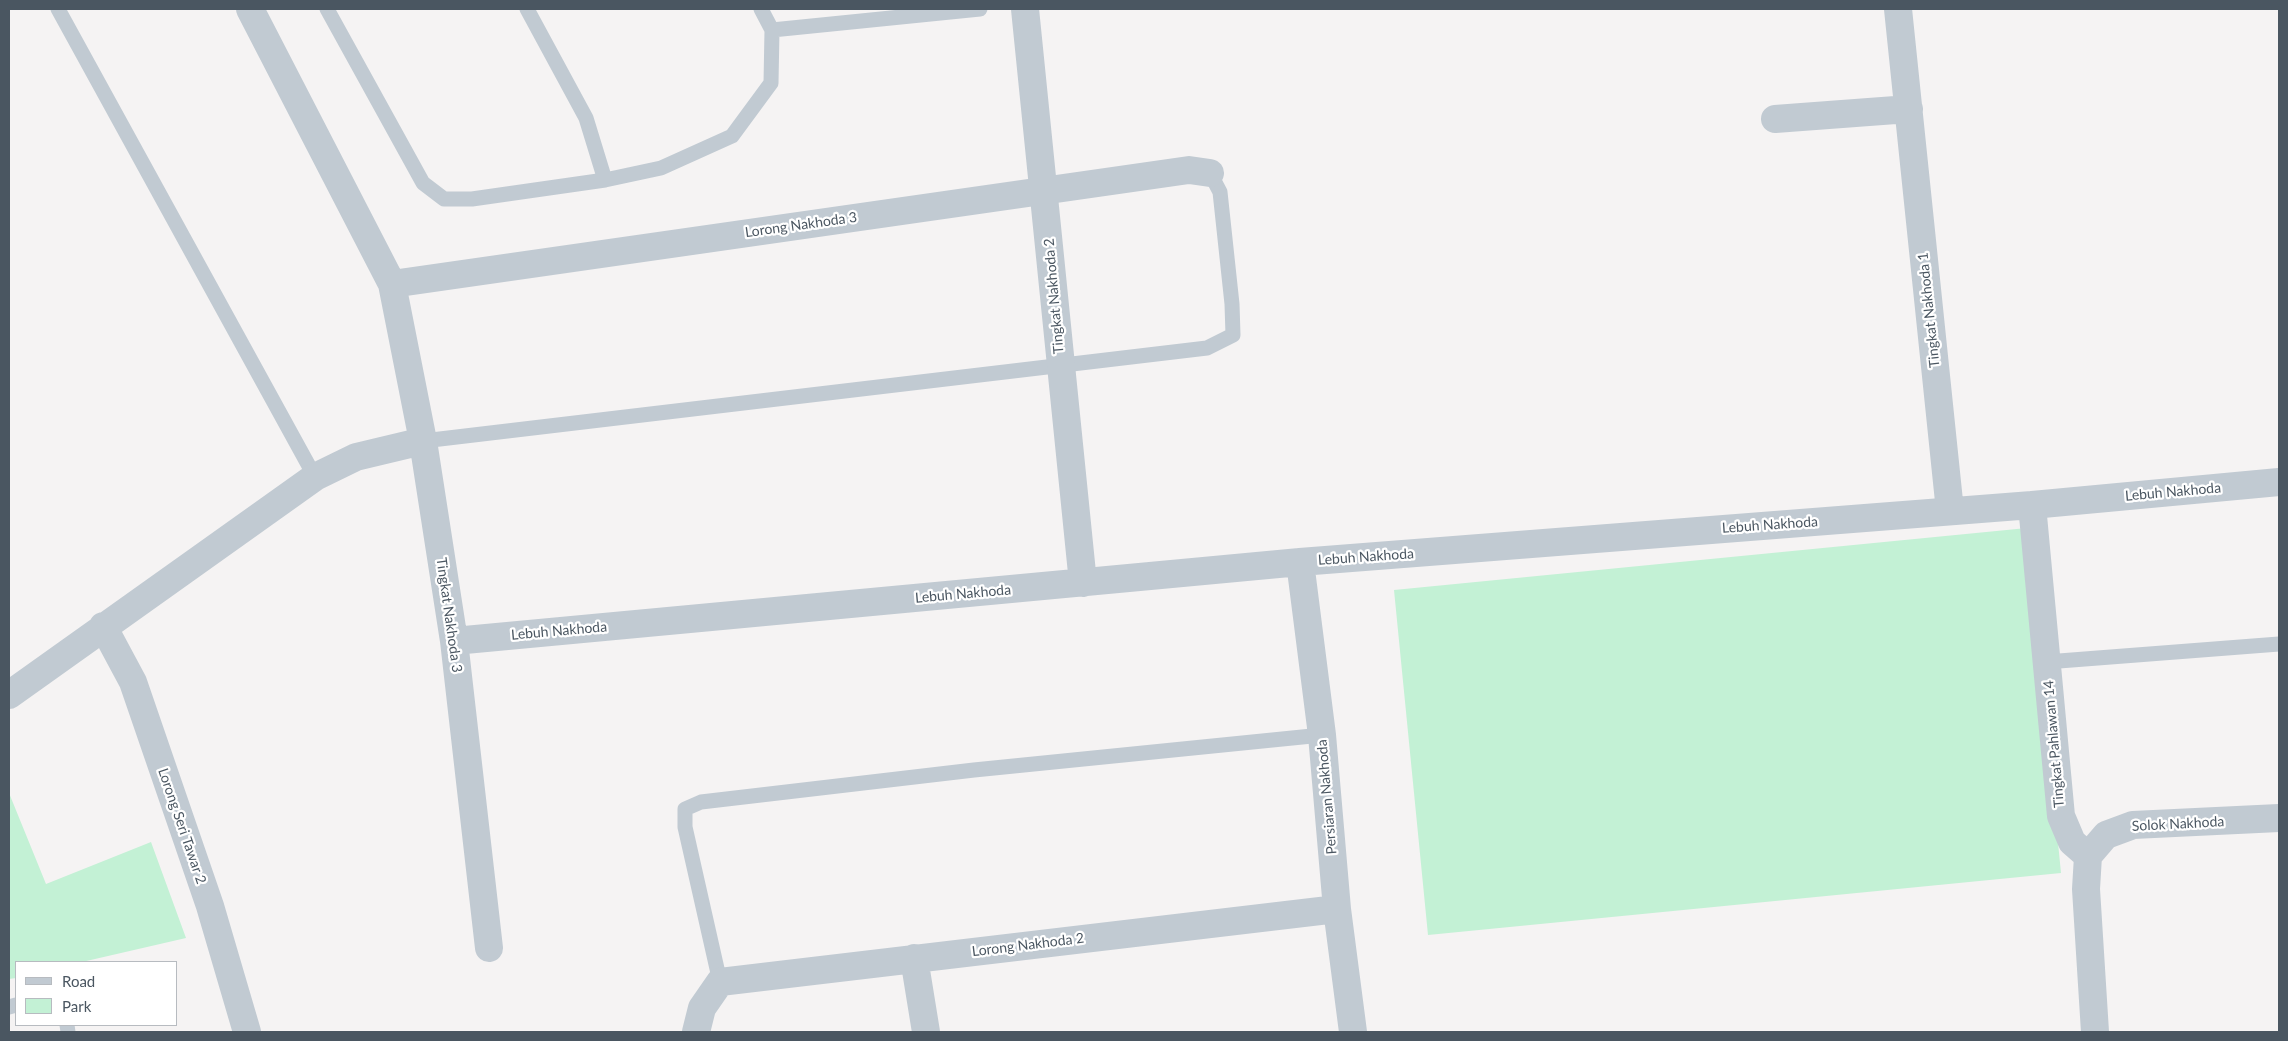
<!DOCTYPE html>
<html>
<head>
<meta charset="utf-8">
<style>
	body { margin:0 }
	#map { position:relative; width:2288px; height:1041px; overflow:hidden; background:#f5f3f3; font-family:Lato,sans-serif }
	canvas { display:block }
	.frame { position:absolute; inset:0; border:10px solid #4a5661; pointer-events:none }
	.legend { position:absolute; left:15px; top:961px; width:162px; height:65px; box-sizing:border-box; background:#fff; border:1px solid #b7bbc0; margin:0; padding:6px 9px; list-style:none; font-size:15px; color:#4a5661 }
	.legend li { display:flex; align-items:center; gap:10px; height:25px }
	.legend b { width:25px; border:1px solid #b7bbc0 }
</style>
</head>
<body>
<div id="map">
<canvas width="2288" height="1041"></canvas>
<div class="frame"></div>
<ul class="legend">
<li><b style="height:6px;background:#c1cad2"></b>Road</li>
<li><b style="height:14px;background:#c3f1d5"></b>Park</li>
</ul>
</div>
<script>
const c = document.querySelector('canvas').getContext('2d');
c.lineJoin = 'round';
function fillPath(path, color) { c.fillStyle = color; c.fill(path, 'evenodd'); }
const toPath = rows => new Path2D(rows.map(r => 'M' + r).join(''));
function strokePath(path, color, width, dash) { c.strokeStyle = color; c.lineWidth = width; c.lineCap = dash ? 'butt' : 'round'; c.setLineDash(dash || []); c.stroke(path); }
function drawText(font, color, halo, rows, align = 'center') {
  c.font = font + ' Lato,sans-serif'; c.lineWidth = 4.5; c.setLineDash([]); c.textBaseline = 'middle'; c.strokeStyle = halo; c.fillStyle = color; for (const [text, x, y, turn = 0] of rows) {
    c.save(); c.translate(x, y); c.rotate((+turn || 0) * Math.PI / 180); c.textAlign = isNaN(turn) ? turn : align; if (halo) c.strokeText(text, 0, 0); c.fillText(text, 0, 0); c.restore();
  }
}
const green = toPath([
	[2027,528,2061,873,1428,935,1394,590],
	[9,793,46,884,151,842,186,938,82,962,16,962,16,978,9,979]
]);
const service = toPath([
	[58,9,315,477],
	[327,9,423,183,444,199,472,199,605,180,661,168,732,136,771,83,772,30,761,9],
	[527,9,586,118,605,180],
	[772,30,980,9],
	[423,441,1207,348,1233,335,1232,304,1220,192,1210,173],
	[2046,662,2279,644],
	[720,982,685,827,685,809,701,802,974,770,1322,735],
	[9,1007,16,1005],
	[67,1025,68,1032]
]);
const minor = toPath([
	[250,9,392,284,423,441,454,641,489,948],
	[1025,9,1083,583],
	[1898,9,1950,511],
	[1775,119,1909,109],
	[392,284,1189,170,1210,173],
	[2032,505,2061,816,2072,842,2088,856],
	[1300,562,1322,735,1337,909,1353,1032],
	[103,626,133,682,210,906,247,1032],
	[454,641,1300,562,2032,505,2279,482],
	[9,695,315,477,356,457,423,441],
	[2088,856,2106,835,2133,825,2279,818],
	[2088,856,2086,889,2095,1032],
	[914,958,926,1032],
	[696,1032,702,1008,720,982,1337,909]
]);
const streetNames = [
	["Lorong Nakhoda 3",801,225,-8],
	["Tingkat Nakhoda 2",1054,296,-95],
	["Tingkat Nakhoda 1",1929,310,-96],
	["Lebuh Nakhoda",2173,492,-5],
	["Lebuh Nakhoda",1770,525,-4],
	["Lebuh Nakhoda",1366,557,-4],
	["Lebuh Nakhoda",963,594,-5],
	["Tingkat Nakhoda 3",449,615,82],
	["Lebuh Nakhoda",559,631,-5],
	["Tingkat Pahlawan 14",2054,744,-95],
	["Persiaran Nakhoda",1327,797,-95],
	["Solok Nakhoda",2178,824,-3],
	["Lorong Seri Tawar 2",182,826,71],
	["Lorong Nakhoda 2",1028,945,-7]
];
fillPath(green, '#c3f1d5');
strokePath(service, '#c1cad2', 15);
strokePath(minor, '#c1cad2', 28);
drawText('14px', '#4a5661', '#fff', streetNames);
</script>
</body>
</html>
